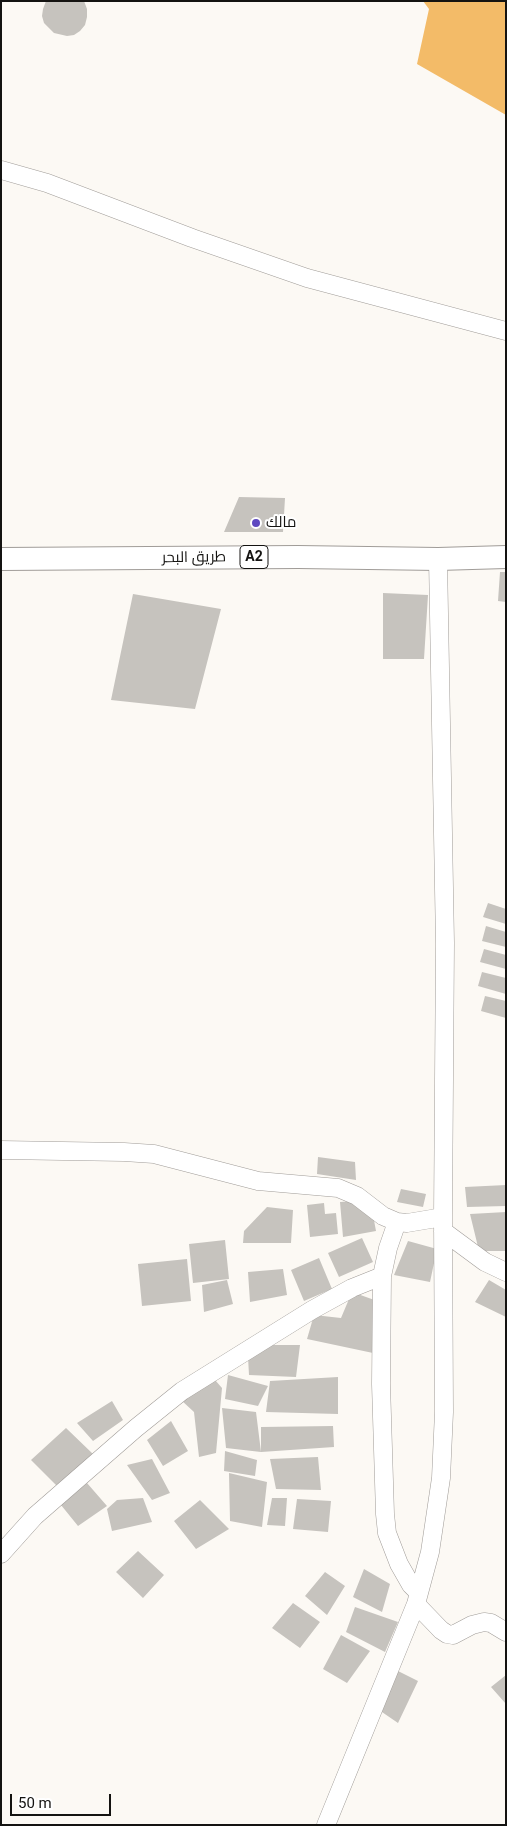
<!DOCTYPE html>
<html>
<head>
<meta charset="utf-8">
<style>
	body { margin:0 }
	#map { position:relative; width:507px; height:1826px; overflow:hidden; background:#fcf9f4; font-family:Roboto,sans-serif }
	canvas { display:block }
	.frame { position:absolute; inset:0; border:2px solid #141311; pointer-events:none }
	.scale { position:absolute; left:10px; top:1794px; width:101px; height:22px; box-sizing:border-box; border:2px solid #141311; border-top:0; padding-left:6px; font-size:15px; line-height:18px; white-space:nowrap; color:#141311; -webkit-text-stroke:4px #fff; paint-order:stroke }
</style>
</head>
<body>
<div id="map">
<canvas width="507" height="1826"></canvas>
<div class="frame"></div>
<div class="scale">50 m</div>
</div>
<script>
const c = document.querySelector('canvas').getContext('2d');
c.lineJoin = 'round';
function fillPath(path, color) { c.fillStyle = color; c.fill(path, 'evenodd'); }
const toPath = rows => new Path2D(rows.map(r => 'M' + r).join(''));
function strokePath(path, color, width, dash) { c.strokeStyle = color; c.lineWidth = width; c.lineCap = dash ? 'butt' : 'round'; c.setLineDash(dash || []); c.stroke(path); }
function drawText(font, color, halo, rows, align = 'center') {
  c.font = font + ' Roboto,Cairo,sans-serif'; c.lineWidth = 4; c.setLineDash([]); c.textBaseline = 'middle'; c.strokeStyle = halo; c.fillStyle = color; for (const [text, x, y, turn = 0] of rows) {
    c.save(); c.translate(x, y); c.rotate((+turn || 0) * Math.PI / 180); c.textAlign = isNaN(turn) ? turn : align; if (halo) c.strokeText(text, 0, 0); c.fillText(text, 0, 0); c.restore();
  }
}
const water = toPath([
	[423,1,506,1,506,115,417,64,429,9]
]);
const building = toPath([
	[46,1,84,1,87,9,87,17,85,25,80,31,74,35,67,36,54,33,44,23,42,16,43,9],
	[239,497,285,498,283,532,224,532],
	[500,572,506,572,506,602,498,601],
	[383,593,428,595,424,659,383,659],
	[133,594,221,609,195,709,111,700],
	[488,903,506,909,506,924,483,917],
	[486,926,506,932,506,947,482,941],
	[484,949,506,955,506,969,480,962],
	[482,972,506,978,506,994,478,986],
	[485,996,506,1001,506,1018,481,1011],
	[318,1157,355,1162,356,1180,317,1174],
	[506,1185,506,1206,467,1207,465,1187],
	[401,1189,426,1194,423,1207,397,1202],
	[356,1201,373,1215,376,1231,343,1237,340,1202],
	[324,1203,325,1214,336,1213,338,1234,310,1237,307,1205],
	[267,1207,293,1210,291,1243,243,1243,244,1231],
	[506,1212,506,1251,479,1251,470,1214],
	[362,1238,373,1262,339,1277,328,1253],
	[225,1240,229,1279,193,1283,189,1244],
	[408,1241,437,1249,430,1282,394,1275],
	[319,1258,332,1289,304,1301,291,1270],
	[187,1259,191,1301,142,1306,138,1264],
	[283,1269,287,1295,250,1302,248,1272],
	[227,1280,233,1304,204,1312,202,1285],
	[489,1280,506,1290,506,1317,475,1302],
	[352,1292,380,1302,373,1353,307,1339,314,1315,341,1318],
	[260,1345,300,1345,296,1377,249,1375,248,1357],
	[228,1375,268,1386,258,1406,225,1399],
	[338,1377,338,1414,266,1412,270,1381],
	[215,1380,222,1388,216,1453,199,1457,194,1412,181,1400],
	[112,1401,123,1420,93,1441,77,1423],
	[222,1408,256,1412,261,1452,261,1427,333,1426,334,1447,261,1452,226,1448],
	[171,1421,188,1451,163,1466,147,1440],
	[66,1428,93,1454,57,1486,31,1460],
	[225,1451,257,1460,255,1476,224,1471],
	[318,1457,321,1490,276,1489,270,1459],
	[152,1459,170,1493,152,1500,127,1465],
	[229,1473,267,1482,262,1527,230,1521],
	[87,1483,107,1506,78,1526,61,1505],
	[143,1498,152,1522,112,1531,107,1509,117,1500],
	[272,1498,287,1498,285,1526,267,1525],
	[297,1499,331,1501,328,1532,293,1529],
	[200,1500,229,1529,196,1549,174,1521],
	[138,1551,164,1575,143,1598,116,1572],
	[364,1569,390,1584,382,1612,353,1597],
	[325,1572,345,1586,327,1615,305,1596],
	[293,1603,320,1622,300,1648,272,1628],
	[355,1607,398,1622,385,1652,346,1632],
	[341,1635,370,1651,347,1683,323,1669],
	[398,1671,418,1681,398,1723,379,1710],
	[506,1675,506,1704,491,1687]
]);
const minor = toPath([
	[1,170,47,183,192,238,307,278,506,331],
	[1,1150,124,1152,154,1154,258,1181,338,1188,357,1196,383,1216,397,1222,407,1223,443,1217],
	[443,1231,485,1262,506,1272],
	[382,1276,381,1384,385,1514,387,1533,399,1564,411,1585,419,1593],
	[1,1554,35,1516,136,1428,182,1391,312,1310,352,1288,382,1276,388,1248,397,1222],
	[416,1604,441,1630,447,1634,453,1635,472,1625,484,1622,491,1623,506,1632],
	[326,1825,416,1604,430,1552,441,1478,444,1412,443,1217,445,943,438,559]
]);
const major = toPath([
	[1,559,298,557,438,559,506,557]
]);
const markers = [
	[256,523,5,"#5d48c0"]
];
const shields = [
	[254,557,28]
];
const shieldNames = [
	["A2",254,557]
];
const poiNames = [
	["مالك",266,523]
];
const streetNames = [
	["طريق البحر",194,558,-1]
];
fillPath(water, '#f3bb68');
fillPath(building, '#c6c3be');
strokePath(minor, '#a09c98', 19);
strokePath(major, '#a09c98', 24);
strokePath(minor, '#fff', 18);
strokePath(major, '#fff', 22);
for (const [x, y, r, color] of markers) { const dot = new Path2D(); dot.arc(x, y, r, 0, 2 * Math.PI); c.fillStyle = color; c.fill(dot); strokePath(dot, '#fff', 2); }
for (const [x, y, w] of shields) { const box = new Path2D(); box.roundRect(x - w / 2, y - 11.5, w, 23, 4); c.fillStyle = '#fff'; c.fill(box); strokePath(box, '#141311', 1); }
drawText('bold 14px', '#141311', null, shieldNames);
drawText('15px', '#141311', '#fff', poiNames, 'left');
drawText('15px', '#141311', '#fff', streetNames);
</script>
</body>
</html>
